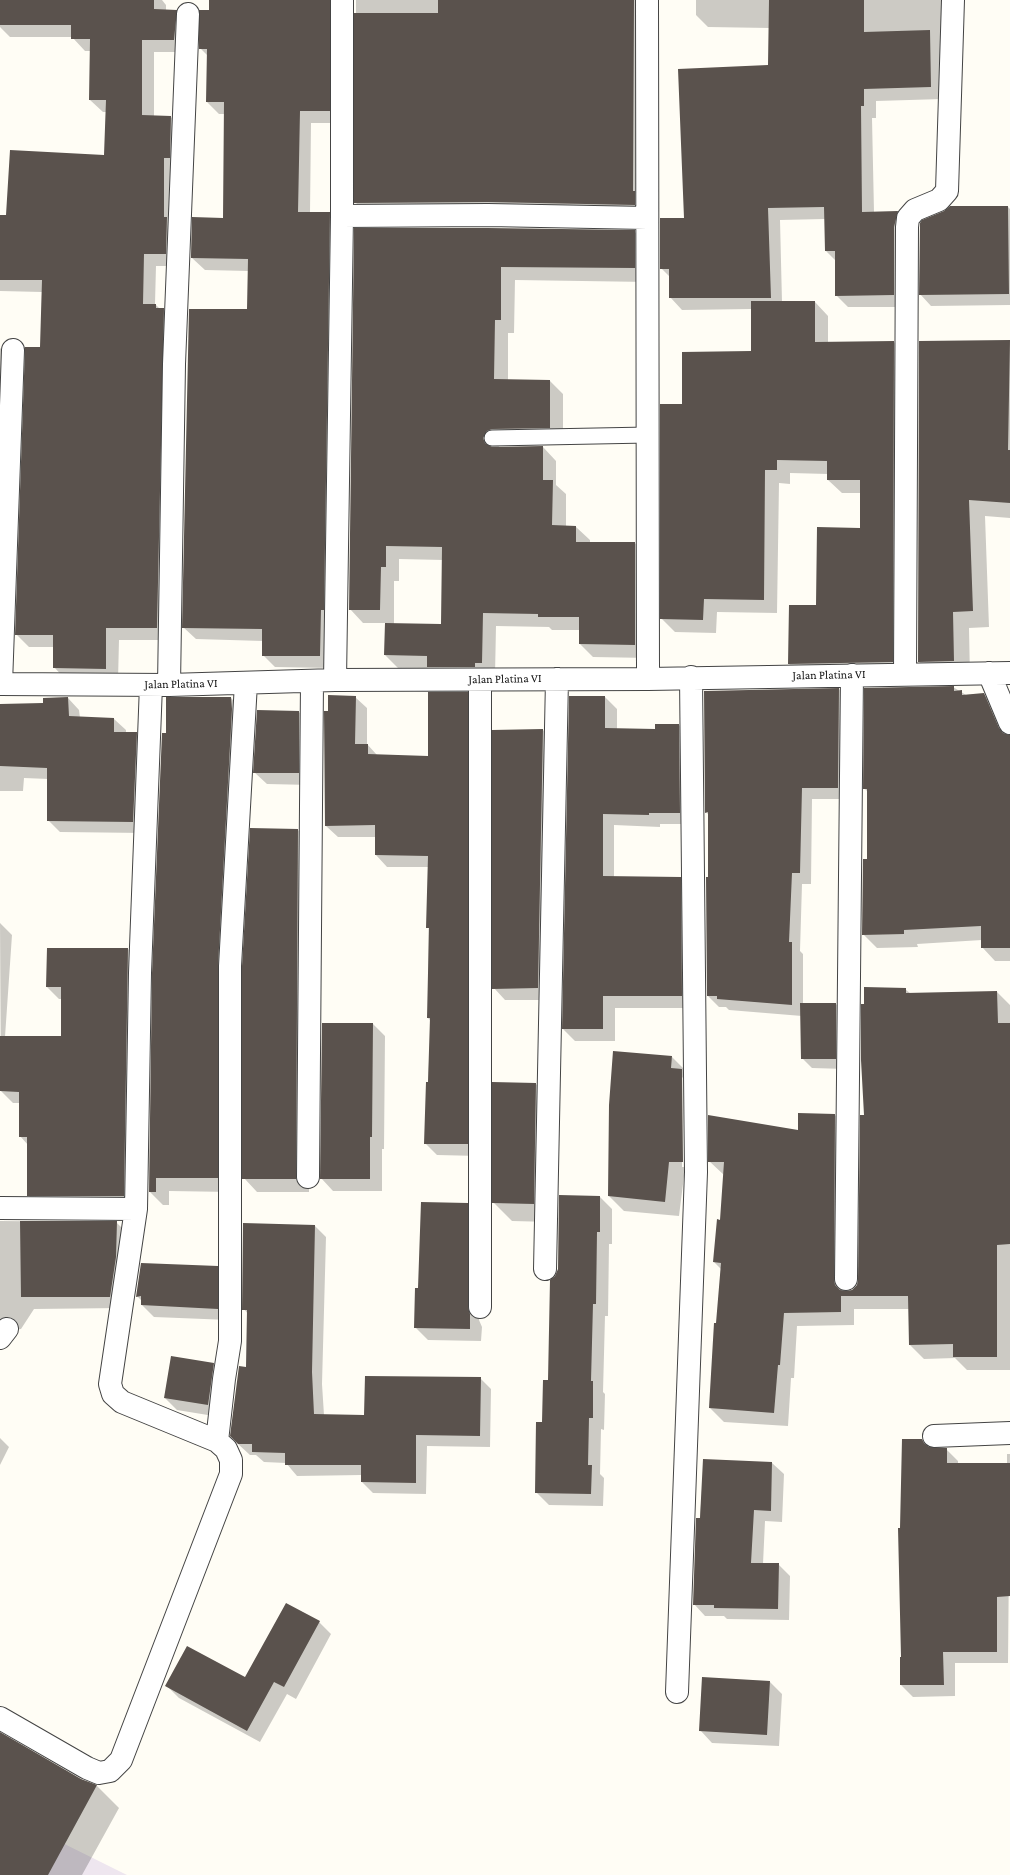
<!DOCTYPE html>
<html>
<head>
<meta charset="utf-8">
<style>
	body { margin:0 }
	canvas { display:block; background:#fffdf5 }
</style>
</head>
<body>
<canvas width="1010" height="1875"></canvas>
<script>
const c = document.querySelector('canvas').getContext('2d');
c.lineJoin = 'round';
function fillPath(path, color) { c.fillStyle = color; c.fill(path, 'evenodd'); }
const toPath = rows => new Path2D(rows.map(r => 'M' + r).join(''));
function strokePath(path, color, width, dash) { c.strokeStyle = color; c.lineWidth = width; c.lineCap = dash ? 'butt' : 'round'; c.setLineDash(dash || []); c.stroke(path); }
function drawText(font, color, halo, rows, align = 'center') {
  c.font = font + ' "Crimson Pro",serif'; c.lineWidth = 4; c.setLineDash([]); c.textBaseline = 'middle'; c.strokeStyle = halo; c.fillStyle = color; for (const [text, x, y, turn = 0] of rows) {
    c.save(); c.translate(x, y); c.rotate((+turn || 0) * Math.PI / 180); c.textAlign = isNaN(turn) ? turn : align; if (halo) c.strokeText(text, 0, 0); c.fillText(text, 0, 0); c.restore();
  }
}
const industrial = toPath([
	[0,1812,127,1875,0,1875]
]);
const shadow = toPath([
	[0,0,162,0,166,5,166,10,176,11,189,23,187,52,154,52,154,117,171,117,183,130,178,266,156,266,155,304,160,309,163,309,176,322,169,640,119,640,118,681,66,680,54,667,54,647,29,647,16,634,41,348,42,292,0,291,0,216,7,216,105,156,106,112,103,112,90,100,91,51,85,51,72,37,10,37,0,27],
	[210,0,352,0,341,123,311,123,310,213,329,213,341,225,332,668,275,667,263,655,263,641,196,639,183,627,248,310,249,271,205,270,192,258,224,219,225,114,219,114,207,102,208,56,200,48,210,11],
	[356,0,653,0,647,217,368,215,356,203],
	[696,0,941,0,943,99,876,101,876,118,872,118,874,212,898,212,910,224,906,307,848,307,836,295,836,261,826,251,825,219,780,220,782,302,815,302,828,316,828,343,894,342,907,356,906,676,802,677,789,664,817,606,861,529,861,493,842,493,828,480,828,474,790,473,790,484,779,483,777,613,717,612,716,633,675,632,661,618,683,405,752,352,752,309,682,310,670,297,670,277,661,268,685,219,769,66,769,28,708,27,696,15],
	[1008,207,1010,209,1010,305,931,306,920,294],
	[355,229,634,231,648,245,648,282,515,280,514,333,508,333,508,380,550,381,563,394,563,441,501,444,498,448,543,447,556,461,556,485,566,494,566,527,576,527,590,540,590,543,635,543,648,557,649,658,593,657,580,644,580,630,552,630,549,627,496,626,495,676,431,669,399,669,385,655,386,623,363,623,350,609],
	[399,559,443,560,442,625,394,624,394,581,399,581],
	[1010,341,1010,518,985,516,989,627,969,628,970,677,935,678,919,662,920,342],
	[0,348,13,360,0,646],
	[953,687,966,695,983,694,997,707,1010,736,1010,961,995,961,982,947,982,940,917,944,918,947,877,948,863,934,868,860,868,792,864,788],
	[839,689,850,700,849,799,812,799,811,884,802,884,800,951,803,954,803,1004,836,1004,846,1015,845,1069,812,1068,802,1058,802,1016,729,1010,726,1007,719,1007,708,996,709,815,706,812],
	[467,693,479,705,479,1156,437,1155,425,1143,431,1021,428,1018,429,867,387,867,376,855,376,837,338,837,326,826,329,712,355,697,367,708,367,744,377,755,429,757],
	[605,697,617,709,617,729,656,730,679,725,691,737,691,824,660,824,660,827,614,825,614,877,680,878,692,890,693,1008,615,1008,615,1041,575,1041,563,1029],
	[68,698,79,710,80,718,114,719,126,730,126,733,136,733,148,745,144,833,60,832,48,820,48,779,24,778,23,791,0,791,0,705,44,704],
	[231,698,244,712,231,1192,169,1191,169,1205,163,1205,150,1192,166,734],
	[299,712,311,724,311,785,267,784,254,772],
	[543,730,555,742,549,1000,505,1000,494,988,494,731],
	[298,830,312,844,309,1192,257,1192,244,1178],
	[0,923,12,935,5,1037,62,1037,62,999,59,999,47,987,48,949,128,949,140,961,135,1208,40,1207,28,1195,28,1145,20,1136,20,1103,13,1103,1,1091],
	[905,989,911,994,997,992,1010,1005,1010,1370,967,1370,955,1358,924,1359,910,1345,909,1309,854,1309,854,1325,797,1326,794,1378,791,1378,788,1426,724,1422,710,1408,715,1324,717,1324,721,1269,714,1262,721,1221,724,1175,709,1161,799,1131,835,1115,848,1129,847,1292,853,1291,857,1286,860,1279,865,1117],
	[373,1024,385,1036,384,1149,382,1149,382,1191,333,1191,321,1178],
	[672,1057,687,1072,698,1176,684,1176,679,1216,624,1211,609,1196],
	[682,1077,684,1079,684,1167,682,1167],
	[536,1084,554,1102,551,1222,512,1221,494,1203],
	[600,1197,612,1209,612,1244,609,1244,608,1316,605,1316,603,1392,605,1394,604,1430,601,1429,600,1474,604,1478,603,1506,549,1505,536,1492,543,1423,549,1381,556,1276],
	[467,1204,479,1216,479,1320,482,1327,481,1341,428,1340,415,1327,419,1289],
	[0,1221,116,1222,129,1235,122,1308,34,1309,21,1329,14,1330,0,1348],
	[315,1226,326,1237,322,1384,324,1415,365,1416,480,1378,491,1389,490,1447,427,1446,426,1494,373,1493,362,1482,362,1475,297,1476,286,1463,264,1462,256,1455,250,1455,238,1444,247,1369,248,1314,244,1309],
	[217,1267,229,1280,229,1320,154,1317,142,1305,142,1301,137,1296],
	[213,1363,226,1376,220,1417,177,1410,165,1398],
	[0,1438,9,1447,0,1465],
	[922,1440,930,1448,946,1449,958,1461,958,1464,1007,1464,1007,1454,1010,1454,1008,1663,955,1663,955,1696,913,1697,901,1685,902,1658,901,1529],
	[704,1460,772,1463,784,1474,782,1522,765,1521,763,1564,778,1564,790,1576,789,1620,727,1619,724,1616,705,1616,694,1604],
	[319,1622,331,1634,296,1699,287,1694,260,1742,179,1698,167,1686,246,1679],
	[770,1682,782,1694,779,1746,712,1743,700,1730],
	[0,1734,80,1780,97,1786,119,1808,82,1875,0,1875]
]);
const building = toPath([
	[0,0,154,0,154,9,177,10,174,40,142,40,142,115,171,116,170,158,164,158,164,217,167,217,166,254,144,254,143,304,156,304,156,308,164,308,157,628,106,628,106,669,53,668,53,635,15,635,25,347,40,347,42,280,0,280,0,215,6,215,10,150,104,155,106,100,89,100,90,39,71,39,71,25,0,25],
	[209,0,330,0,330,111,300,111,298,212,330,212,324,610,321,610,320,656,262,656,262,629,182,628,189,309,247,309,248,259,191,258,191,255,192,217,223,218,224,102,206,102,207,49,199,49,199,10,209,10],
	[438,0,634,0,633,191,635,191,635,205,488,202,354,203,354,13,438,13],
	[769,0,864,0,864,32,930,30,931,87,864,89,864,106,861,106,862,212,898,211,894,227,894,295,835,296,835,251,825,251,824,207,768,208,771,298,669,298,669,269,660,269,660,218,684,218,678,69,768,65],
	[950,206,1008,206,1009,294,919,295,920,223,922,220,944,211],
	[354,228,488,228,635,230,635,268,501,267,501,320,495,320,494,379,550,380,550,428,492,429,487,431,483,438,485,443,492,447,543,446,543,480,553,480,552,525,576,526,576,542,635,542,635,645,579,644,579,617,538,617,538,614,483,613,482,663,475,663,475,667,427,667,427,656,384,655,385,623,441,624,442,547,386,546,386,567,381,567,380,610,349,610],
	[751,301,815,301,815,342,894,341,893,662,788,664,789,605,816,605,817,527,860,528,860,480,827,480,827,461,777,460,777,470,765,470,764,600,704,599,703,620,660,619,660,404,682,404,682,352,751,351],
	[1010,340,1008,450,1010,450,1010,503,969,500,973,611,953,612,954,661,918,662,919,341],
	[954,686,954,691,962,690,962,695,984,693,999,728,1003,733,1010,735,1010,948,981,948,981,926,904,930,904,934,862,935,863,859,867,859,867,789,863,789,864,688],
	[839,688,838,788,802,788,800,873,792,873,789,942,792,942,792,1005,717,999,717,996,707,996,706,877,708,877,708,812,705,813,704,691],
	[428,692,468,692,468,1144,424,1144,426,1082,428,1082,430,1018,427,1018,429,928,426,928,428,856,375,855,375,825,325,826,324,711,328,711,328,695,356,696,355,744,368,744,368,754,428,756],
	[569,696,605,696,605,728,655,729,655,724,679,724,680,813,649,813,649,815,603,814,603,876,681,877,682,996,603,996,603,1029,562,1029],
	[68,697,69,716,114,718,114,732,137,732,133,822,47,821,47,768,0,766,0,704,43,703,43,698],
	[166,697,231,697,232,709,218,966,218,1178,156,1178,156,1192,149,1192,152,973,162,733,166,733],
	[257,710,299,711,299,773,253,773],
	[543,729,538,988,492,989,492,730],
	[250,828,298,829,296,1179,242,1179,242,966],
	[47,948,128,948,124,1196,27,1196,27,1137,19,1137,19,1092,0,1091,0,1036,61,1036,61,987,46,987],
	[864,987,906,988,906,993,997,991,998,1023,1010,1023,1010,1244,997,1245,997,1357,953,1357,953,1344,909,1345,908,1296,841,1296,841,1312,784,1313,780,1365,778,1365,774,1413,709,1408,714,1323,716,1323,721,1263,713,1262,717,1219,720,1220,724,1162,708,1162,708,1115,798,1130,798,1113,835,1114,834,1279,835,1285,840,1290,846,1291,852,1290,857,1285,858,1279,860,1115,864,1115,861,1060,861,1004,864,1004],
	[800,1003,836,1003,836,1059,801,1059],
	[322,1023,373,1023,372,1137,370,1137,370,1179,320,1179],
	[613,1051,672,1056,671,1068,682,1069,683,1162,669,1162,665,1202,608,1196,609,1105],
	[492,1082,536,1083,534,1204,492,1203],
	[559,1195,600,1196,600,1232,597,1232,596,1304,593,1304,591,1381,593,1381,593,1418,589,1418,588,1465,592,1465,591,1494,535,1493,536,1422,542,1422,543,1380,548,1380,550,1280,555,1276,558,1269],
	[421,1202,468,1203,468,1307,470,1314,470,1329,414,1328,415,1288,418,1288],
	[20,1221,117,1221,116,1257,110,1297,21,1297],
	[243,1223,315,1225,312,1372,314,1414,364,1415,365,1376,481,1377,480,1436,416,1435,416,1483,361,1482,361,1465,285,1465,285,1453,252,1452,252,1444,238,1444,230,1436,239,1366,246,1367,247,1310,242,1310],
	[141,1263,218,1266,218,1309,141,1305,141,1296,136,1297],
	[171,1356,214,1363,208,1405,164,1398],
	[902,1439,922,1439,924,1443,929,1447,947,1448,947,1463,1010,1463,1010,1596,997,1597,997,1652,943,1652,944,1685,900,1685,900,1657,901,1657,898,1528,900,1528],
	[703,1459,772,1462,771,1511,754,1510,751,1563,779,1563,778,1609,714,1608,714,1605,693,1605,696,1518,700,1518],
	[286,1603,320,1621,284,1687,274,1682,247,1731,165,1686,187,1646,245,1677],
	[702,1677,770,1681,767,1735,699,1731],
	[0,1732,81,1779,97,1785,48,1875,0,1875]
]);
const lane = toPath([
	[492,438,648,435]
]);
const street = toPath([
	[647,0,648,679],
	[342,216,488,215,647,218],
	[989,673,1010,723],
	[905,674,907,227,908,218,915,210,939,200,947,191,953,0],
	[335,680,342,216,342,0],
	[480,680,480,1307],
	[0,684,169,685,335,680,648,679,1010,673],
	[1,684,13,350],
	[169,685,174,364,188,14],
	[308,1177,312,682],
	[0,1208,136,1209],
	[545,1269,557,679],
	[846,1279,852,675],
	[0,1338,7,1329],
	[934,1436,1010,1433],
	[217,1441,224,1379,230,1341,230,966,246,683],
	[677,1692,696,1172,691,677],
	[0,1718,87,1768,99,1773,110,1771,121,1760,231,1474,231,1460,226,1449,217,1441,122,1402,113,1394,110,1384,136,1209,140,973,151,685]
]);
const streetNames = [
	["Jalan Platina VI",829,675,-1],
	["Jalan Platina VI",505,679,-1],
	["Jalan Platina VI",181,684,-1]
];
fillPath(industrial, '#eee6ef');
fillPath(shadow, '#0003');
fillPath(building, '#5a524d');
strokePath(lane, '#444', 17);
strokePath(street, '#444', 24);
strokePath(lane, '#fff', 15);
strokePath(street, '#fff', 22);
drawText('12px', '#111', '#fff', streetNames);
</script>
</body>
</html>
